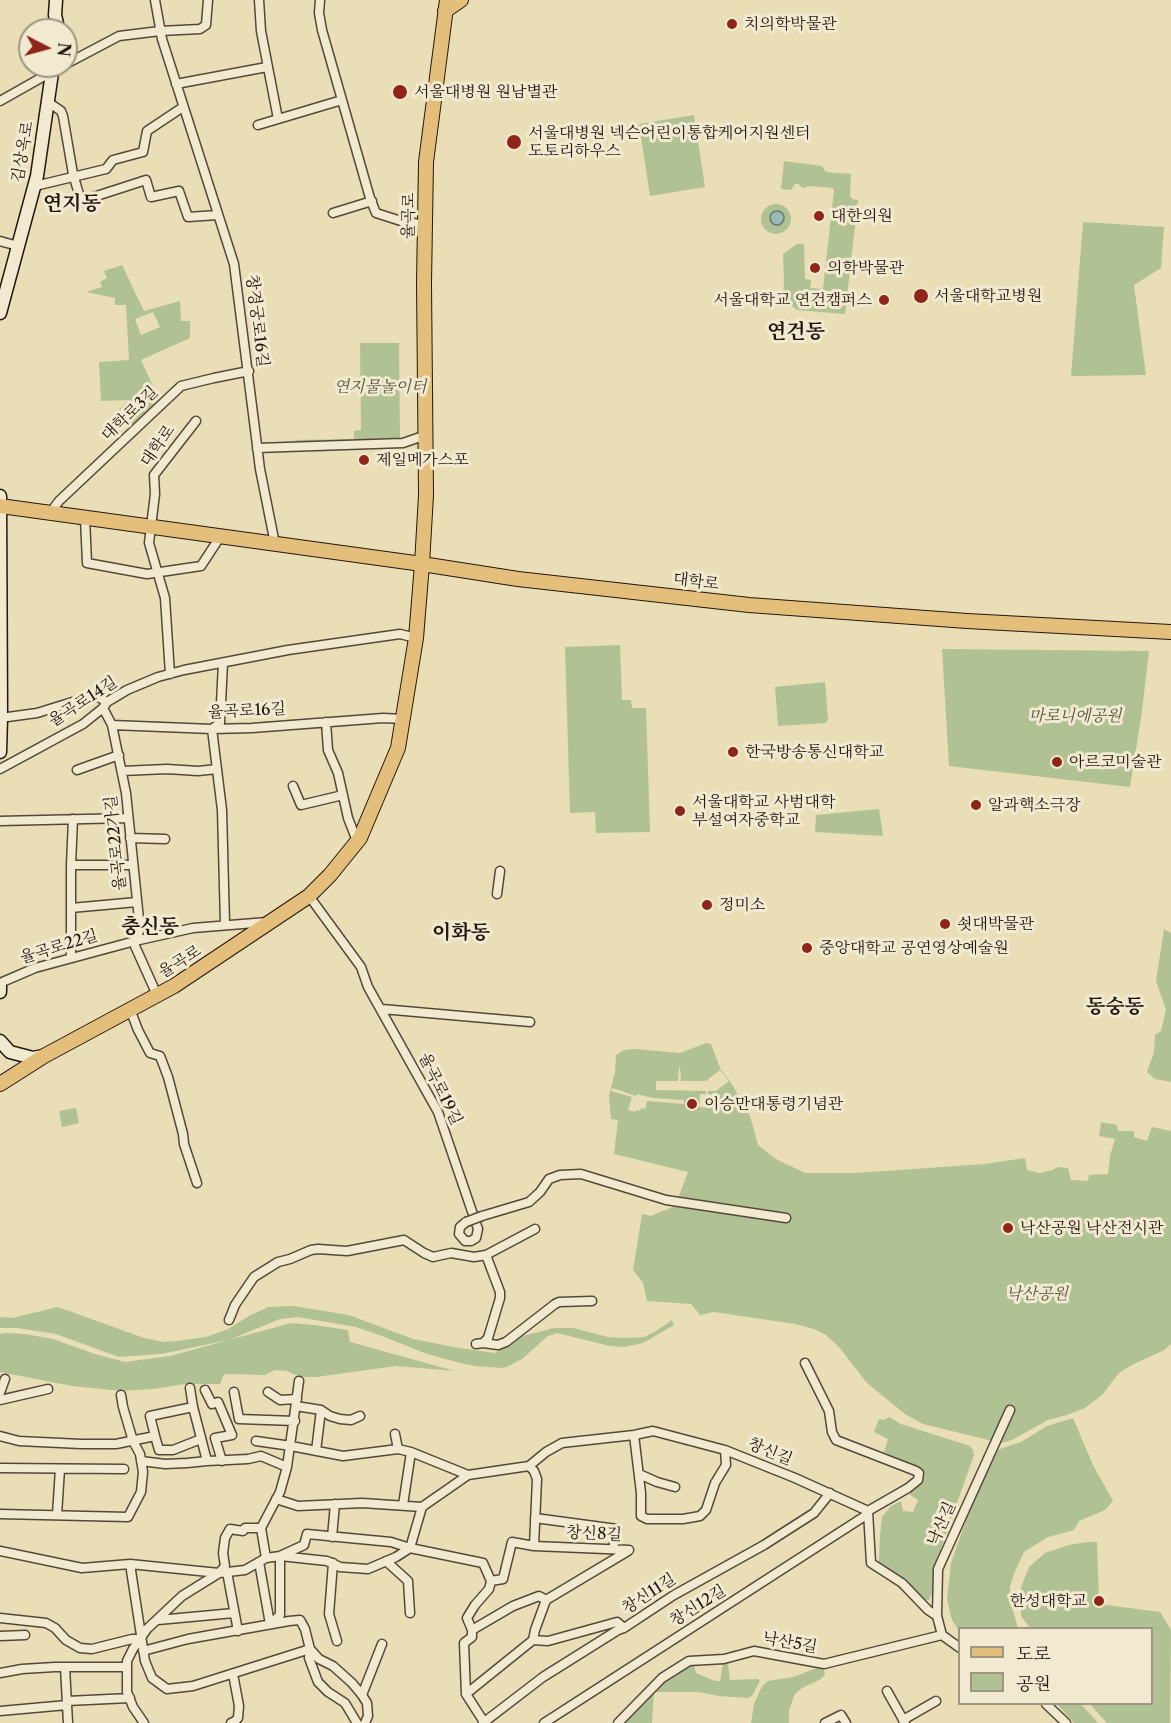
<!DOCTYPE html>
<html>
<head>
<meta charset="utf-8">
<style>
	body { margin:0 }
	#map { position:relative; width:1171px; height:1723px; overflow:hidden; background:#e9deb6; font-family:"Libre Caslon Text","Noto Serif KR",serif }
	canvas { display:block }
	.legend { position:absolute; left:958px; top:1627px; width:195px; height:78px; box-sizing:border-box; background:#f1ead0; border:2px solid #9f9584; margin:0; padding:8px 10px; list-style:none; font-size:18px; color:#241611 }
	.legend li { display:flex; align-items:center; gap:12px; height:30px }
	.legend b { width:30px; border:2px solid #9f9584 }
	.north { position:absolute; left:18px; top:18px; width:60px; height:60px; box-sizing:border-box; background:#f1ead0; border:2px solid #9f9584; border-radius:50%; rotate:96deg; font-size:16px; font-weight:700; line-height:24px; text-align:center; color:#241611 }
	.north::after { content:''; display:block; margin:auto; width:21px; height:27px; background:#8f2418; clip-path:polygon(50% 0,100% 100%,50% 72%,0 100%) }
</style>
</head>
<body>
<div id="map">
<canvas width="1171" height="1723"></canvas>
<ul class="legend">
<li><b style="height:8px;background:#e4bf7b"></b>도로</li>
<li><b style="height:16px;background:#b0c293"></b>공원</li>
</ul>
<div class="north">N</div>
</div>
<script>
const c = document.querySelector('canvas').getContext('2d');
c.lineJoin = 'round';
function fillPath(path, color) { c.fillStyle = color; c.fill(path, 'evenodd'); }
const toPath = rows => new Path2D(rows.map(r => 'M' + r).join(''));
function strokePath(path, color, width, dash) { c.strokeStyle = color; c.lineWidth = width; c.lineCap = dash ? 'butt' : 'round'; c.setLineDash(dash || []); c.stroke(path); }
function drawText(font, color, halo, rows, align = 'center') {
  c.font = font + ' "Libre Caslon Text","Noto Serif KR",serif'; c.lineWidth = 6; c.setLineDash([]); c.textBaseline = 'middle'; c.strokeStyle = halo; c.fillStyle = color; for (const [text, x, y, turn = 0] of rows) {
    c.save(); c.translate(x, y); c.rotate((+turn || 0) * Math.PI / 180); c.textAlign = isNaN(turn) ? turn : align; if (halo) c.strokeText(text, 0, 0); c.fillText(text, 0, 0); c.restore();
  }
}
const green = toPath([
	[694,115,705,187,650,196,639,124],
	[784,161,822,166,826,172,851,174,850,196,852,199,858,200,845,314,797,310,788,303,783,294,784,282,783,254,797,244,803,244,804,246,805,279,811,280,810,288,823,289,834,190,832,188,810,186,803,188,798,184,795,184,791,190,781,189],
	'761 219a15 15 0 1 1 30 0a15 15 0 1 1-30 0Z',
	[1083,222,1164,227,1161,268,1134,285,1146,375,1071,376],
	[122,265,144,311,180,301,181,321,190,321,190,338,141,360,159,399,133,425,119,409,130,400,101,401,99,362,129,360,126,305,115,305,115,298,86,292,102,287,100,282,107,278,104,271],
	[153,312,160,327,141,335,135,319],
	[360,343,399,343,400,441,296,443,295,440,354,439,354,431,361,430],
	[620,645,622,700,631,700,632,708,646,708,650,832,596,833,595,812,570,813,565,647],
	[942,649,1149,651,1142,711,1130,787,949,766],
	[825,682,828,720,825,723,778,726,775,687],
	[879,809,883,836,815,832,816,815],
	[1164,929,1171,933,1171,1082,1155,1079,1147,1072,1154,1052,1155,1035,1161,1031,1166,1010,1156,981],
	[706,1043,711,1044,721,1070,730,1081,750,1116,758,1145,774,1158,805,1173,856,1173,985,1164,1025,1158,1027,1170,1039,1173,1053,1170,1057,1167,1068,1168,1071,1180,1088,1181,1089,1175,1108,1174,1110,1156,1115,1139,1099,1136,1101,1122,1117,1125,1118,1131,1134,1131,1134,1137,1147,1141,1152,1127,1171,1131,1171,1344,1164,1350,1132,1365,1119,1373,1102,1395,1085,1408,1067,1415,1048,1420,1012,1440,1001,1443,923,1424,905,1414,867,1383,839,1347,826,1335,814,1329,795,1324,714,1312,700,1315,691,1304,647,1301,643,1283,633,1270,642,1214,651,1216,675,1206,688,1172,614,1154,618,1120,611,1119,609,1096,615,1072,616,1055,624,1050,635,1049,680,1053],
	[680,1067,681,1081,706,1081,720,1070,729,1081,716,1091,708,1091,708,1094,714,1095,714,1098,710,1098,709,1108,699,1107,700,1094,706,1094,706,1091,656,1090,656,1081,678,1081,679,1068],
	[612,1088,636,1096,637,1094,653,1098,684,1100,684,1104,647,1101,645,1109,641,1108,640,1111,636,1110,635,1112,628,1110,632,1097,611,1091],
	[76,1108,79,1123,62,1127,59,1111],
	[293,1306,349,1315,413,1339,459,1348,495,1353,519,1337,554,1328,573,1328,608,1337,624,1338,644,1337,656,1331,672,1320,674,1325,643,1343,624,1347,610,1346,557,1333,548,1336,522,1359,507,1367,501,1368,475,1366,460,1363,427,1354,382,1336,356,1327,298,1317,280,1319,229,1340,214,1343,161,1354,119,1357,56,1334,17,1328,0,1328,0,1317,12,1318,58,1307,144,1338,164,1342,177,1341,206,1337,228,1329,249,1316,268,1307],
	[291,1323,314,1325,348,1330,350,1342,455,1371,396,1366,316,1377,300,1377,287,1371,275,1370,265,1375,224,1374,220,1384,185,1384,153,1389,121,1391,72,1386,0,1372,0,1334,5,1333,25,1334,53,1339,95,1354,125,1362,170,1356],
	[889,1417,901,1424,970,1446,973,1450,974,1455,934,1568,932,1593,929,1600,921,1600,883,1568,879,1562,880,1536,882,1517,891,1506,901,1501,903,1511,913,1512,918,1500,909,1494,921,1483,925,1475,920,1469,884,1452,888,1439,874,1432,879,1419,884,1420],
	[1073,1418,1093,1465,1113,1501,1105,1510,1079,1521,1074,1530,1048,1537,1024,1552,1016,1569,1010,1586,1011,1604,1018,1628,960,1628,959,1631,952,1620,947,1599,951,1563,970,1509,997,1450,1021,1442,1047,1426],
	[1087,1542,1097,1542,1099,1604,1160,1612,1171,1630,1170,1723,1107,1723,1090,1704,1152,1704,1152,1628,1030,1628,1021,1616,1021,1587,1029,1567,1045,1553,1069,1545],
	[723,1664,728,1664,730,1680,758,1679,760,1681,752,1696,748,1698,719,1696,698,1692,654,1692,652,1723,621,1723,616,1720,646,1691,688,1665,694,1665,696,1673,715,1681,720,1681],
	[817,1668,823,1668,825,1675,821,1679,802,1688,795,1694,789,1710,789,1723,751,1723,754,1704,762,1686,768,1681,793,1677],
	[1057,1704,1081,1704,1098,1723,1074,1723]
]);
const water = toPath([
	'770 218a7 7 0 1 1 14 0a7 7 0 1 1-14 0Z'
]);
const street = toPath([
	[155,0,162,39,234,264,260,469,275,544],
	[259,0,261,31,278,119],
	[320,0,319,13,322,30,370,198,376,213,401,221,425,225],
	[66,64,119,36,160,31,200,29,206,25,208,0],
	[176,84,267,67],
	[0,101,62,66],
	[48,102,61,111,63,116,73,174,81,201,146,180,151,197,179,191,188,217,217,215],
	[258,125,342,100],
	[35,186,106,169,113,160,143,152,147,131,183,107],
	[333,213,372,201],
	[0,241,18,246],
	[257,448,403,443,426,435],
	[50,513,59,501,181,386,214,378,249,371],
	[85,518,87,563,147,574,201,566,220,537],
	[223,663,220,723,212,729,222,810,225,924],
	[170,674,165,598,149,543,155,494,154,475,196,421],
	[103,708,112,725,126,793,140,929,135,941,135,946,157,995],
	[0,718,37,713,95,695,107,702],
	[326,722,328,750,338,773,348,818,357,841],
	[112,725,212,729,252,728,383,718,403,719],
	[0,769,83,724,103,708,107,702,127,690,158,677,184,670,288,650,400,634,416,638],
	[77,770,119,755],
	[122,771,167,769,198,771,217,769],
	[293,786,301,805,343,795],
	[0,821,128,818],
	[130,838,165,839],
	[71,865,133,865],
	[497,894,500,871],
	[309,896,361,967,368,987,438,1112,478,1229,476,1238,471,1241,465,1241,459,1234,460,1227,466,1222],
	[71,908,137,902],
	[71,958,71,865,73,819],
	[0,983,35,968,135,941,193,928,267,922],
	[130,1009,138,1030,150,1053,160,1056,168,1077,183,1134,184,1144,197,1183],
	[382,1009,530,1022],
	[482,1216,529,1202,540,1192,549,1179,560,1175,581,1174,666,1200,786,1218],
	[229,1320,235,1305,254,1277,278,1262,290,1259,311,1250,318,1249,347,1251,404,1240,424,1253,433,1257,451,1253,474,1257,486,1255,535,1229],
	[483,1343,498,1345,506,1342,555,1304,559,1302,592,1301],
	[476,1344,483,1343,488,1338,500,1298,500,1292,486,1255],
	[805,1363,829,1411,832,1432,836,1440,916,1471,919,1473,918,1480,908,1488,868,1511],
	[190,1388,193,1407,207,1461],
	[205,1390,212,1404,218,1402,232,1435,215,1438,222,1461],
	[234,1392,239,1419,295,1421],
	[268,1392,280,1400,297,1399],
	[0,1393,5,1379],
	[0,1400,48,1389],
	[296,1406,321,1410,330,1416,340,1419,351,1420,360,1416],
	[193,1407,150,1416,155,1436,159,1450,173,1450,201,1439],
	[395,1434,398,1449,411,1452,468,1475],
	[634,1435,641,1493,641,1516,647,1519,683,1519,700,1516,706,1510,715,1483,726,1465,725,1450],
	[0,1436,19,1441,81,1444,116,1444,155,1436],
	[256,1441,291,1446,343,1456,398,1449],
	[316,1451,321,1410],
	[141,1461,165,1464,187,1463,207,1461,248,1459,261,1456,287,1467],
	[529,1466,534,1471,537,1479,534,1546],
	[0,1468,124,1469],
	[639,1474,657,1482,675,1487],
	[276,1499,298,1506,362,1503,422,1507],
	[403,1505,411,1452],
	[0,1514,128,1517,141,1492,143,1472,140,1454,133,1441,123,1407,121,1395],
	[57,1515,60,1469],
	[535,1518,617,1529,614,1544],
	[332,1537,335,1504],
	[0,1551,82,1568,130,1564,219,1573,245,1570,266,1558,280,1556,327,1561,340,1567,368,1569,396,1557,410,1548,422,1507,468,1475,529,1466,546,1452,562,1443,634,1435,653,1431,725,1450,795,1478,868,1511,871,1563,902,1583,928,1610,937,1616],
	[266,1558,261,1528,280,1492,287,1467,299,1381],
	[386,1561,408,1581,410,1613],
	[259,1562,270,1624],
	[333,1563,329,1614,337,1641],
	[130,1564,145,1661,152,1678,167,1689,193,1686,310,1649,319,1659,333,1666,352,1683,362,1695,367,1703,368,1716,365,1723],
	[227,1572,238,1631],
	[491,1581,503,1579,512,1542,534,1546,629,1550],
	[546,1600,628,1551],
	[0,1618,46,1623,55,1628,66,1640,80,1648,92,1649,132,1639,140,1639],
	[158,1620,234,1613],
	[270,1624,280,1615,280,1556,304,1545,307,1534,391,1542,410,1548,483,1563,491,1581,489,1589,475,1605,467,1618,472,1630,513,1606,539,1596,546,1600,535,1630,533,1640,548,1641,617,1622,624,1628],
	[472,1630,472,1637,464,1643,466,1694,484,1722],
	[0,1636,25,1635],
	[960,1648,942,1635,937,1616,938,1569,1010,1410],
	[143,1651,188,1639,289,1621,300,1620,305,1629,310,1649,309,1658,318,1682,328,1692,345,1703,357,1723],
	[65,1667,68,1723],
	[0,1673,22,1669,55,1667,126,1667],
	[887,1691,905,1723],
	[466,1694,533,1640],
	[362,1695,382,1644],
	[67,1701,130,1698],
	[1046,1704,1066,1723],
	[0,1711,67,1705],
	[903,1720,936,1701],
	[144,1723,133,1707,127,1692,127,1661,133,1649,147,1629,182,1596,219,1573,225,1566,223,1553,225,1538,230,1529,243,1531,245,1528,261,1528],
	[231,1723,235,1721,238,1718,239,1706,233,1674],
	[483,1723,543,1677,618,1630,624,1628,674,1595,764,1545,814,1513,830,1493],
	[544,1723,868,1514],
	[618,1723,662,1678,689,1661,724,1659,754,1651,824,1664,942,1635],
	[825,1723,841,1715,846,1723]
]);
const secondary = toPath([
	[54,30,57,24,55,15,56,0],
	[0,313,37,176,53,66],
	[0,496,1,718,0,752],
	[0,986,0,992],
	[0,1041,10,1052,33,1058,43,1056]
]);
const primary = toPath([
	[445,11,461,0],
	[0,506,422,564,518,579,749,605,967,621,1171,632],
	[0,1084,44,1056,174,986,309,896,330,875,360,838,398,748,416,638,422,564,426,495,424,283,426,162,447,0]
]);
const streetBridge = toPath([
	[466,1222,482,1216]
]);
const markers = [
	[732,24,6,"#8f2418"],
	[400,92,8,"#8f2418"],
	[514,142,8,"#8f2418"],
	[819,216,6,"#8f2418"],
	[815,268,6,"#8f2418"],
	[921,296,8,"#8f2418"],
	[884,300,6,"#8f2418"],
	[364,460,6,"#8f2418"],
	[733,752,6,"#8f2418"],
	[1057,762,6,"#8f2418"],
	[976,805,6,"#8f2418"],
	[680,811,6,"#8f2418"],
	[707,905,6,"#8f2418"],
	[945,924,6,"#8f2418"],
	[807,948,6,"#8f2418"],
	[692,1104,6,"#8f2418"],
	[1008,1228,6,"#8f2418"],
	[1099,1601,6,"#8f2418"]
];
const poiNames = [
	["치의학박물관",744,24],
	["서울대병원 원남별관",414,92],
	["서울대병원 넥슨어린이통합케어지원센터",528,133],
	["도토리하우스",528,151],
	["대한의원",831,216],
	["의학박물관",827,268],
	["서울대학교병원",934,296],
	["서울대학교 연건캠퍼스",872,300,"right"],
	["제일메가스포",376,460],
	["한국방송통신대학교",745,752],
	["아르코미술관",1069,762],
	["서울대학교 사범대학",692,802],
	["부설여자중학교",692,820],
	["알과핵소극장",988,805],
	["정미소",719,905],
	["쇳대박물관",957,924],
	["중앙대학교 공연영상예술원",819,948],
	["이승만대통령기념관",704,1104],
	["낙산공원 낙산전시관",1020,1228],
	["한성대학교",1087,1601,"right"]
];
const streetNames = [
	["김상옥로",23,152,-80],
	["율곡로",409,216,-89],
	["창경궁로16길",257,321,83],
	["대학로3길",130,414,-44],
	["대학로",158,446,-55],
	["대학로",696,582,7],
	["율곡로14길",83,702,-33],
	["율곡로16길",247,711,-3],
	["율곡로22가길",116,843,-96],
	["율곡로22길",59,947,-17],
	["율곡로",180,962,-32],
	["율곡로19길",440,1089,64],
	["창신길",770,1452,22],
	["낙산길",942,1524,-66],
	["창신8길",594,1534,3],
	["창신11길",649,1594,-33],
	["창신12길",698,1606,-32],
	["낙산5길",790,1643,10]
];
const parkNames = [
	["연지물놀이터",380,387],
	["마로니에공원",1075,716],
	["낙산공원",1037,1294]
];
const quarterNames = [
	["연지동",72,204],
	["연건동",796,332],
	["충신동",150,927],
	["이화동",461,933],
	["동숭동",1115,1007]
];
fillPath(green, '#b0c293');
fillPath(water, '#99bbb4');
strokePath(water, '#6a7973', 1.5);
strokePath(street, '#55483a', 11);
strokePath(secondary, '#241611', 15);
strokePath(primary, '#241611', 16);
strokePath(street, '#f1ead0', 8);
strokePath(secondary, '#f1ead0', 12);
strokePath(primary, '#e4bf7b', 14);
strokePath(streetBridge, '#55483a', 11, []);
strokePath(streetBridge, '#f1ead0', 8);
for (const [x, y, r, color] of markers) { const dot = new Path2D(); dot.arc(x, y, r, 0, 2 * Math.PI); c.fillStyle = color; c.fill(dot); strokePath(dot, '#f1ead0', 2); }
drawText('16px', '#241611', '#f1ead0', poiNames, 'left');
drawText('16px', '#241611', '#f1ead0', streetNames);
drawText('italic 16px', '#55523e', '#f1ead0', parkNames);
drawText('bold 20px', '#241611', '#f1ead0', quarterNames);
</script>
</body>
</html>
